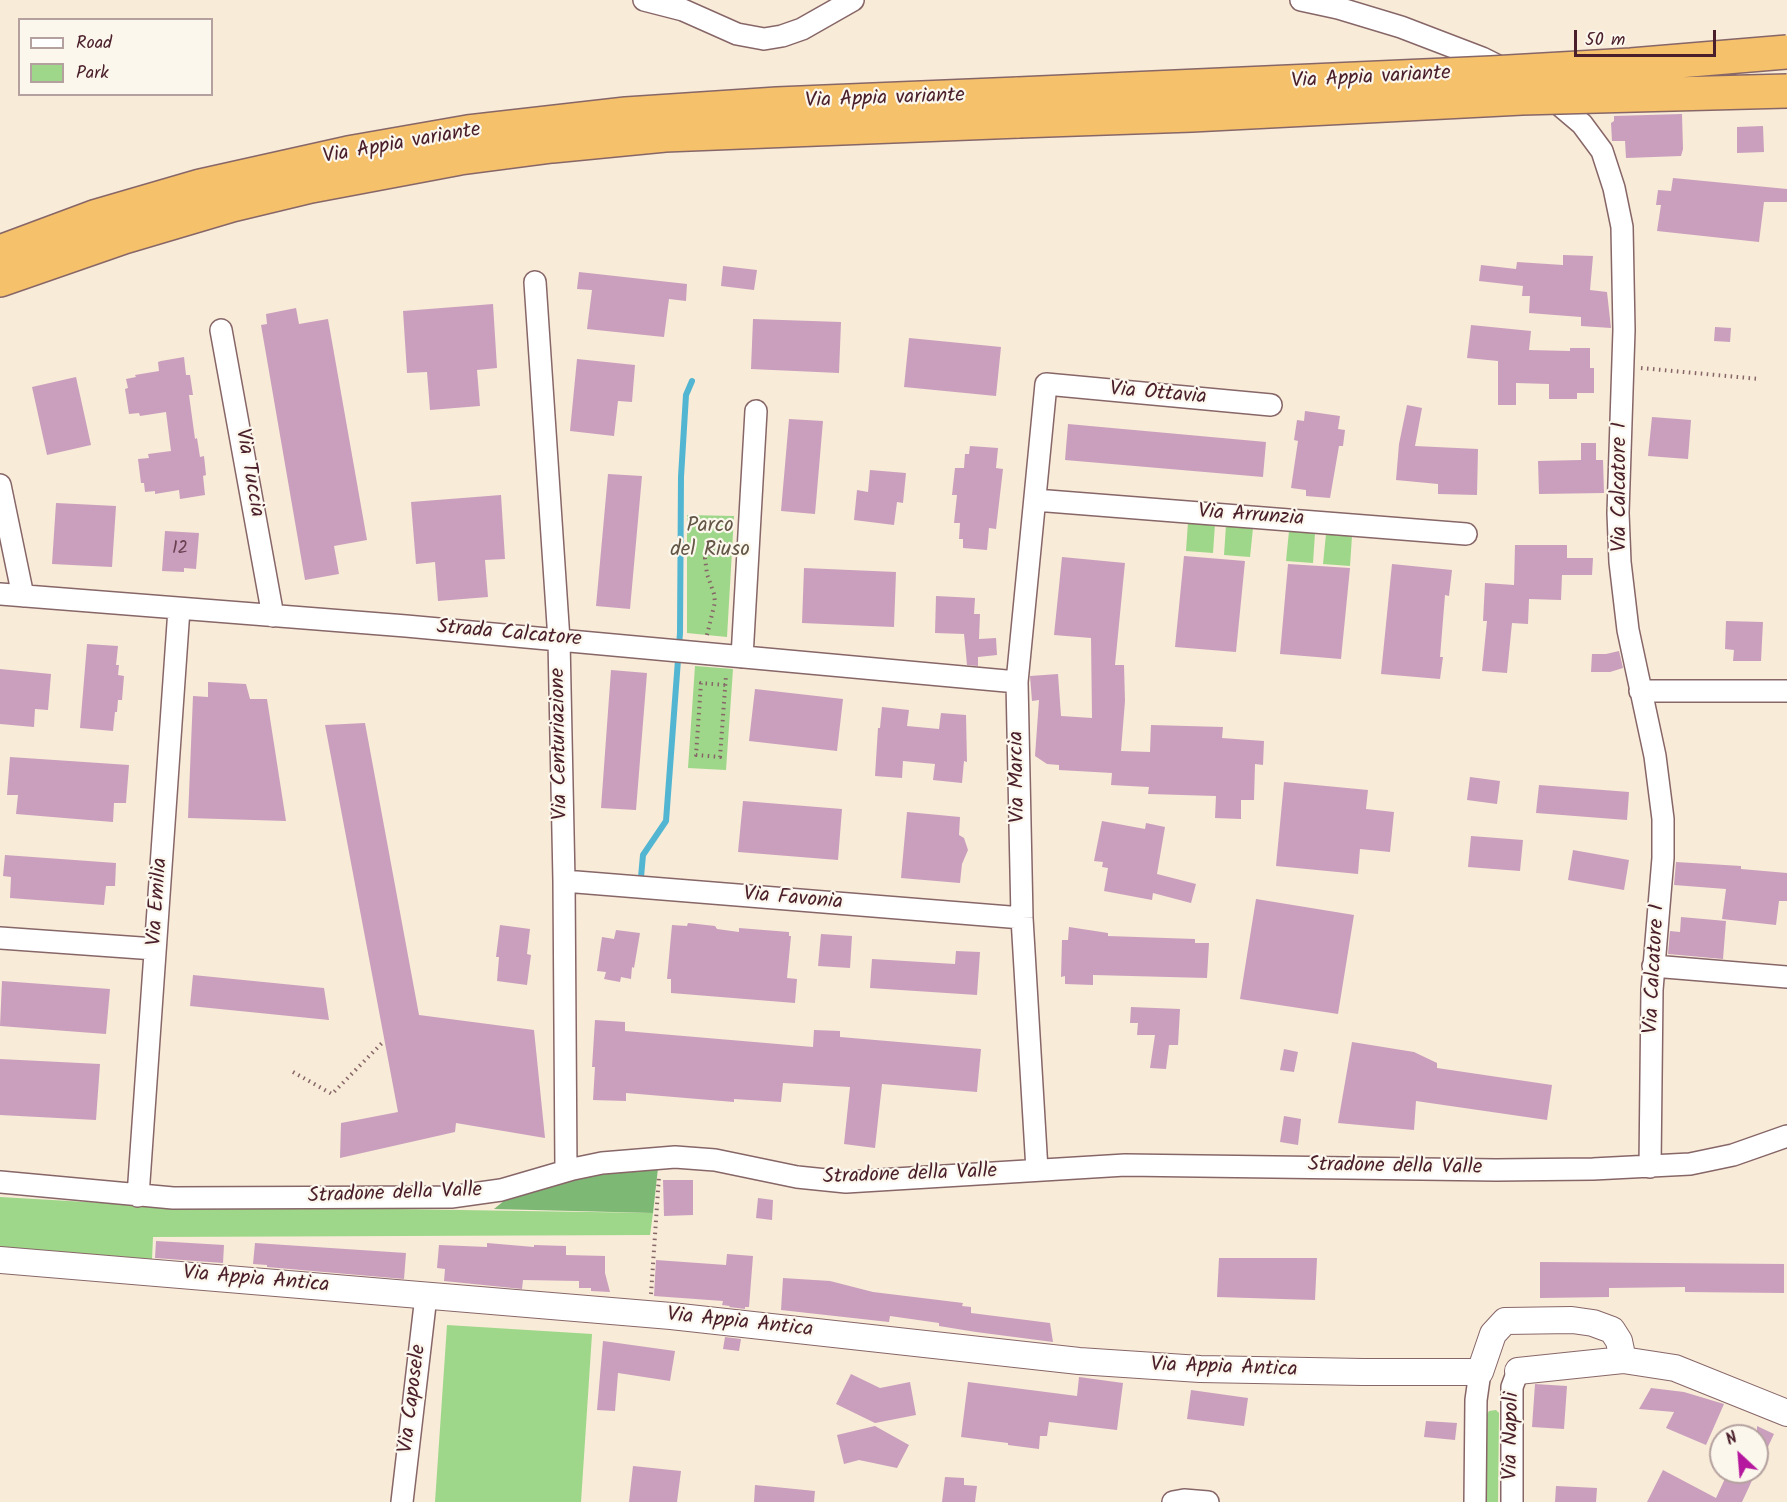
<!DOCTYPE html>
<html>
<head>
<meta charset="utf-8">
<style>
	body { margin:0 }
	#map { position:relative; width:1787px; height:1502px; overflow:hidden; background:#f8ebd8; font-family:Kalam,sans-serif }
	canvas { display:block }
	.legend { position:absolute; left:18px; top:18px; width:195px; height:78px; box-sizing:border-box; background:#fbf7ec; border:2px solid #b4a19f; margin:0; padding:8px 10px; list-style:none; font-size:18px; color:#4a1f2b }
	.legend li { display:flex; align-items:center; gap:12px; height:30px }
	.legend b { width:30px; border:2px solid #b4a19f }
	.north { position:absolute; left:1709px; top:1424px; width:60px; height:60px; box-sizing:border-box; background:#fbf7ec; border:2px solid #b4a19f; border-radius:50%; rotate:334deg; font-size:16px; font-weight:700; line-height:24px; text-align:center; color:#4a1f2b }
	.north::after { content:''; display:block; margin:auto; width:21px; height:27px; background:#b5179e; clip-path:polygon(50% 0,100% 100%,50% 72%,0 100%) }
	.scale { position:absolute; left:1574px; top:30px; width:142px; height:27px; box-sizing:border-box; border:3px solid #4a1f2b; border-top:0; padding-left:8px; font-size:18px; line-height:21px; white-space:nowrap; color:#4a1f2b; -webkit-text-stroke:4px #fbf7ec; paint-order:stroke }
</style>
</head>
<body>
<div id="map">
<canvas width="1787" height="1502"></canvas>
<ul class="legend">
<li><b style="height:8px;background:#fff"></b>Road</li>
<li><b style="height:16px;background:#9ed789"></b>Park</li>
</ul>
<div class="north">N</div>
<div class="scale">50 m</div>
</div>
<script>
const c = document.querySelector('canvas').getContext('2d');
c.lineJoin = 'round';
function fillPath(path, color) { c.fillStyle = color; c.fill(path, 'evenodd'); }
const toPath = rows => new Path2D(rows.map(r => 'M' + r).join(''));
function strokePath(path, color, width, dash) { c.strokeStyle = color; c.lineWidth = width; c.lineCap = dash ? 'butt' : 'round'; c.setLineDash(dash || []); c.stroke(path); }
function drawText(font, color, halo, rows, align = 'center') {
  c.font = font + ' Kalam,sans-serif'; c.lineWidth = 4.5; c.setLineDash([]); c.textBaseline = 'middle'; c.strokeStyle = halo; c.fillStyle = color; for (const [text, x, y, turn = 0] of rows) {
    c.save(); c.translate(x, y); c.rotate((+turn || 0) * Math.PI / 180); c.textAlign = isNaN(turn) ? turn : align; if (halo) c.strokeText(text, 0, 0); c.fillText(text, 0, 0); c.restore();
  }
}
const green = toPath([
	[687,515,734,516,727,637,687,633],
	[1188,522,1215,524,1213,553,1186,551],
	[1226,525,1253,528,1250,557,1224,555],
	[1289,531,1315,533,1313,563,1286,561],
	[1326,534,1352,536,1350,566,1323,564],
	[695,666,733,669,726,770,688,768],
	[0,1197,138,1205,653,1213,650,1235,153,1237,152,1259,0,1247],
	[447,1325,592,1334,581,1502,435,1502],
	[1496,1410,1499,1413,1498,1502,1485,1502,1486,1416,1489,1411]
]);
const forest = toPath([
	[658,1168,653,1213,494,1209,505,1200,516,1195,597,1171]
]);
const stream = toPath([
	[641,877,643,855,666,821,680,633,681,477,686,395,692,381]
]);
const building = toPath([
	[1682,114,1683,149,1681,156,1626,158,1625,141,1612,141,1611,123,1614,121,1614,116],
	[1763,126,1764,152,1737,153,1737,127],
	[1673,178,1787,189,1787,202,1764,202,1759,242,1657,231,1661,205,1656,205,1658,190,1671,191],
	[1563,255,1593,256,1590,290,1607,292,1611,328,1581,326,1581,317,1529,313,1530,296,1522,296,1523,286,1479,281,1481,265,1516,269,1517,262,1563,265],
	[723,266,757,270,754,290,721,286],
	[579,272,687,284,686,301,669,299,664,337,587,329,592,290,577,289],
	[493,304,497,368,477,370,480,406,430,410,427,372,407,373,403,311],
	[296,308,299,324,328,319,367,540,334,546,339,574,305,580,261,325,267,324,266,314],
	[753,319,841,322,839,373,751,369],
	[1471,325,1531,331,1529,350,1570,351,1570,348,1590,348,1590,368,1594,368,1594,393,1577,393,1577,399,1549,399,1549,384,1516,383,1516,405,1498,405,1498,361,1467,358],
	[1715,327,1731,328,1730,342,1714,341],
	[909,338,1001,347,996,396,904,387],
	[184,357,186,375,190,375,193,395,189,395,195,439,197,438,200,457,204,456,206,475,203,476,205,495,180,499,179,490,155,494,155,491,145,492,144,483,141,483,138,459,149,458,148,454,171,451,166,412,140,416,139,413,129,414,125,389,128,388,126,379,136,377,135,375,159,371,158,362,161,361],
	[577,359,635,365,632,402,618,401,614,436,570,431],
	[76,377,91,445,47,455,32,387],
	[1407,405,1422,408,1415,446,1478,449,1477,495,1438,494,1438,484,1396,480,1399,444],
	[1305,411,1340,416,1338,429,1345,430,1343,446,1339,446,1330,498,1306,496,1306,490,1291,488,1298,441,1294,440,1297,420,1304,421],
	[1652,417,1691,420,1688,459,1648,456],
	[789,419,823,421,815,514,781,511],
	[1068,424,1266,442,1263,477,1065,460],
	[1581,443,1596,443,1596,460,1603,460,1604,493,1539,494,1538,461,1581,460],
	[970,446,998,448,996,468,1003,469,996,529,989,528,987,550,963,548,963,539,959,539,960,523,954,523,957,495,952,495,955,468,964,468,965,454,969,454],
	[870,470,906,473,903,503,897,502,894,525,854,520,857,490,868,492],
	[608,474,642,476,630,609,596,606],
	[501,495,505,559,485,560,488,597,438,601,435,562,416,564,411,502],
	[56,503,116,506,112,567,52,564],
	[165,531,199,533,196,569,184,568,184,572,162,571],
	[1515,545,1567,545,1567,558,1593,558,1592,575,1562,575,1561,600,1529,599,1528,624,1512,623,1507,673,1482,671,1487,621,1483,621,1485,583,1514,585],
	[1184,556,1245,561,1236,652,1175,647],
	[1062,557,1125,563,1115,665,1124,665,1125,701,1121,751,1150,752,1151,725,1223,727,1222,738,1264,741,1263,765,1255,764,1254,800,1241,800,1241,819,1215,818,1216,796,1148,794,1149,787,1111,785,1112,773,1059,770,1059,765,1047,764,1035,756,1039,700,1032,701,1030,676,1058,674,1061,716,1092,718,1091,638,1054,635],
	[1288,564,1350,568,1341,659,1280,654],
	[1392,564,1452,570,1449,596,1445,595,1440,657,1443,657,1440,679,1381,674],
	[804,568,896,572,894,627,802,623],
	[936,596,975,598,974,614,980,614,979,639,996,638,997,655,978,657,978,666,967,665,964,634,935,633],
	[1726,621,1763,622,1761,661,1733,661,1734,650,1725,649],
	[87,644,118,646,116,665,119,665,118,675,124,676,122,700,118,700,117,712,115,712,113,731,80,728],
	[1619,651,1623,668,1610,672,1591,672,1592,654,1606,654],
	[0,669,51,674,48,710,35,709,34,727,0,724],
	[611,670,647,673,636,810,601,808],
	[208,682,246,684,250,699,267,699,286,821,188,818,193,696,208,697],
	[755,689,843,699,837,751,749,741],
	[882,707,909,710,907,726,939,729,941,713,966,715,967,762,964,761,962,783,933,780,935,764,903,761,902,778,875,776,878,728,880,728],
	[365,723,419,1015,534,1030,545,1138,456,1123,455,1132,340,1158,341,1123,398,1112,325,725],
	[10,757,129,765,126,803,114,803,113,822,16,814,18,795,7,795],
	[1470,777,1500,781,1497,804,1467,800],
	[1284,782,1368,790,1366,809,1394,812,1390,852,1360,849,1358,874,1276,866],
	[1539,785,1629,792,1627,820,1536,813],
	[743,801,842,809,838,860,738,852],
	[907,812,960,817,959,835,964,838,968,850,962,864,960,883,901,878],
	[1102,821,1145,829,1146,823,1165,827,1157,874,1196,884,1191,903,1153,893,1152,900,1104,891,1108,868,1102,867,1103,862,1094,861],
	[1471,836,1523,840,1520,871,1468,867],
	[1573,850,1629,860,1624,890,1568,880],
	[5,855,116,863,115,886,106,886,104,905,10,898,11,877,3,876],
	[1676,862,1741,866,1741,869,1787,873,1787,901,1779,901,1776,925,1722,919,1726,889,1674,885],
	[1256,899,1354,915,1338,1014,1240,999],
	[1681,917,1726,921,1723,959,1668,954,1670,931,1680,932],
	[688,923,715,926,717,929,739,932,739,928,789,932,789,936,791,936,787,978,797,979,795,1003,671,993,671,979,667,979,672,925,687,926],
	[500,925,530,929,527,954,531,955,527,985,497,981,499,957,496,957],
	[1069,927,1108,933,1108,936,1195,939,1195,943,1209,943,1207,978,1093,975,1093,985,1065,984,1065,976,1061,977,1062,940,1068,940],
	[616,930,640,933,634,968,632,967,631,979,621,977,620,982,604,979,606,972,597,971,602,937,614,939],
	[821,934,852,936,850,968,818,966],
	[956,951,980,952,977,995,870,988,872,959,955,964],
	[193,975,324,988,329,1020,190,1006],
	[2,981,110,989,106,1034,0,1026],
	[1131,1007,1180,1009,1178,1045,1169,1045,1166,1069,1150,1068,1155,1035,1137,1035,1138,1023,1130,1023],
	[595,1020,625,1022,625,1031,813,1047,814,1030,840,1031,840,1037,981,1049,977,1092,882,1084,875,1148,844,1144,850,1087,783,1083,781,1102,734,1099,734,1102,626,1093,626,1101,593,1100,595,1067,592,1067],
	[1352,1042,1414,1052,1437,1063,1437,1068,1552,1085,1547,1120,1416,1101,1414,1130,1338,1123],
	[1284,1049,1298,1052,1294,1072,1280,1070],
	[0,1059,100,1064,96,1120,0,1115],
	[1284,1116,1301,1119,1298,1145,1280,1142],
	[663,1180,693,1180,693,1215,664,1216],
	[758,1198,773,1200,772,1220,756,1218],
	[156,1241,224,1245,223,1263,155,1258],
	[255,1243,406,1253,404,1279,267,1267,267,1265,253,1264],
	[487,1243,534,1247,534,1245,566,1246,566,1255,605,1256,605,1273,610,1292,591,1291,591,1288,579,1288,579,1281,523,1280,522,1289,444,1281,445,1269,437,1268,439,1245,487,1247],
	[727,1254,753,1256,749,1307,745,1307,745,1309,729,1307,730,1306,722,1305,723,1301,654,1296,656,1260,726,1265],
	[1219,1258,1317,1258,1315,1300,1217,1297],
	[1540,1262,1784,1264,1784,1293,1685,1292,1685,1287,1609,1288,1609,1297,1540,1298],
	[783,1278,830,1281,873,1292,963,1303,962,1306,971,1307,971,1313,1050,1323,1053,1342,976,1332,939,1326,939,1323,890,1316,889,1322,781,1310],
	[725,1337,741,1339,739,1351,723,1349],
	[603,1341,675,1351,670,1381,618,1373,615,1411,597,1410],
	[851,1374,880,1388,910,1382,916,1415,875,1423,836,1404],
	[1079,1377,1123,1383,1117,1430,1049,1422,1047,1436,1040,1436,1039,1449,1008,1445,1008,1443,961,1437,968,1382,1077,1396],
	[1535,1384,1567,1386,1564,1429,1532,1427],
	[1651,1388,1684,1392,1724,1404,1706,1445,1666,1428,1674,1412,1639,1409],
	[1191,1390,1248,1398,1244,1426,1187,1419],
	[1426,1421,1457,1423,1455,1440,1424,1437],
	[875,1426,909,1445,897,1468,859,1460,844,1464,837,1435],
	[1757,1426,1774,1434,1757,1470],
	[633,1466,681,1471,677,1502,629,1502],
	[1663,1470,1716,1498,1728,1472,1756,1472,1742,1502,1647,1502],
	[945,1477,964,1478,964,1485,977,1486,975,1502,942,1502],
	[755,1485,815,1491,814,1502,754,1502],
	[1556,1486,1597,1488,1596,1502,1555,1502]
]);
const path = toPath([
	[1641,368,1759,379],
	[707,635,715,602,714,594,707,574,705,558,715,546,729,544],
	[725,685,701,683,696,755,720,757,726,675],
	[293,1072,332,1094,383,1042],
	[651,1294,659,1176]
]);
const minor = toPath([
	[644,0,683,10,737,34,764,39,782,36,802,29,853,0],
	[1301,0,1338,8,1401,27,1482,58,1504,69],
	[1549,96,1582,124,1602,151,1614,188,1622,227,1624,330,1618,513,1620,562,1628,630,1655,756,1663,819,1663,858,1652,990,1650,1167],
	[535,282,559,640,564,881,566,1171],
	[221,330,273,616],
	[0,485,23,596],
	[1035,500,1466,534],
	[0,594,406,626,1017,682],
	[742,657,756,411],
	[1640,691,1787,691],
	[564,881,1022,918],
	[0,938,155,949],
	[1653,966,1787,977],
	[1037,1170,1022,918,1017,682,1046,384,1271,405],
	[0,1182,173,1198,451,1197,501,1190,573,1169,602,1163,675,1157,715,1160,797,1177,846,1182,1125,1165,1496,1170,1593,1169,1690,1164,1733,1155,1787,1136],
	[138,1196,179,609],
	[402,1502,426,1296],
	[1173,1502,1184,1500,1208,1502],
	[1475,1502,1476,1400,1480,1372],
	[1512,1502,1512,1387,1518,1371]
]);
const tertiary = toPath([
	[0,1260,671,1316,1079,1361,1200,1369,1363,1372,1480,1372,1493,1334,1505,1321,1572,1320,1593,1323,1612,1330,1619,1341,1623,1360],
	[1518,1371,1623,1360,1675,1368,1787,1413]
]);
const trunk = toPath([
	[0,252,97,216,200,186,348,153,468,132,626,114,777,104,1018,94],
	[0,280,124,237,232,205,311,186,460,158,552,146,665,135,1019,121]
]);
const trunkBridge = toPath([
	[1018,94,1491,73,1631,65,1787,52],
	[1019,121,1192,115,1522,98,1787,91]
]);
const numberNames = [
	["12",180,550]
];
const streetNames = [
	["Via Appia variante",1371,79,-3],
	["Via Appia variante",885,100,-2],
	["Via Appia variante",402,145,-10],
	["Via Ottavia",1158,395,5],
	["Via Tuccia",248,473,80],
	["Via Calcatore I",1621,487,-90],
	["Via Arrunzia",1251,517,4],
	["Strada Calcatore",509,635,5],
	["Via Centuriazione",561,744,-91],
	["Via Marcia",1019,777,-91],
	["Via Favonia",793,900,5],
	["Via Emilia",159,902,-86],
	["Via Calcatore I",1656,969,-87],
	["Stradone della Valle",1395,1168,1],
	["Stradone della Valle",910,1176,-2],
	["Stradone della Valle",395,1195,-2],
	["Via Appia Antica",256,1281,5],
	["Via Appia Antica",740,1324,6],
	["Via Appia Antica",1224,1369,2],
	["Via Caposele",414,1399,-83],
	["Via Napoli",1513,1436,-89]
];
const parkNames = [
	["Parco",710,527],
	["del Riuso",710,551]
];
fillPath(green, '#9ed789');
fillPath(forest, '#7eb875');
strokePath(stream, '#52b5d1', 6);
fillPath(building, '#ca9fbd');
strokePath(minor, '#876668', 24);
strokePath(tertiary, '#876668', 28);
strokePath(trunk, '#876668', 36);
strokePath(path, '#876668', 4, [1.5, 4.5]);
strokePath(minor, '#fff', 21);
strokePath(tertiary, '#fff', 26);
strokePath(trunk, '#f5c16b', 33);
strokePath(trunkBridge, '#876668', 36, []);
strokePath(trunkBridge, '#f5c16b', 33);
drawText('18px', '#6a3f50', null, numberNames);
drawText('21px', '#4a1f2b', '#fbf7ec', streetNames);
drawText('21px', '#635647', '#fbf7ec', parkNames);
</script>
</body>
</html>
